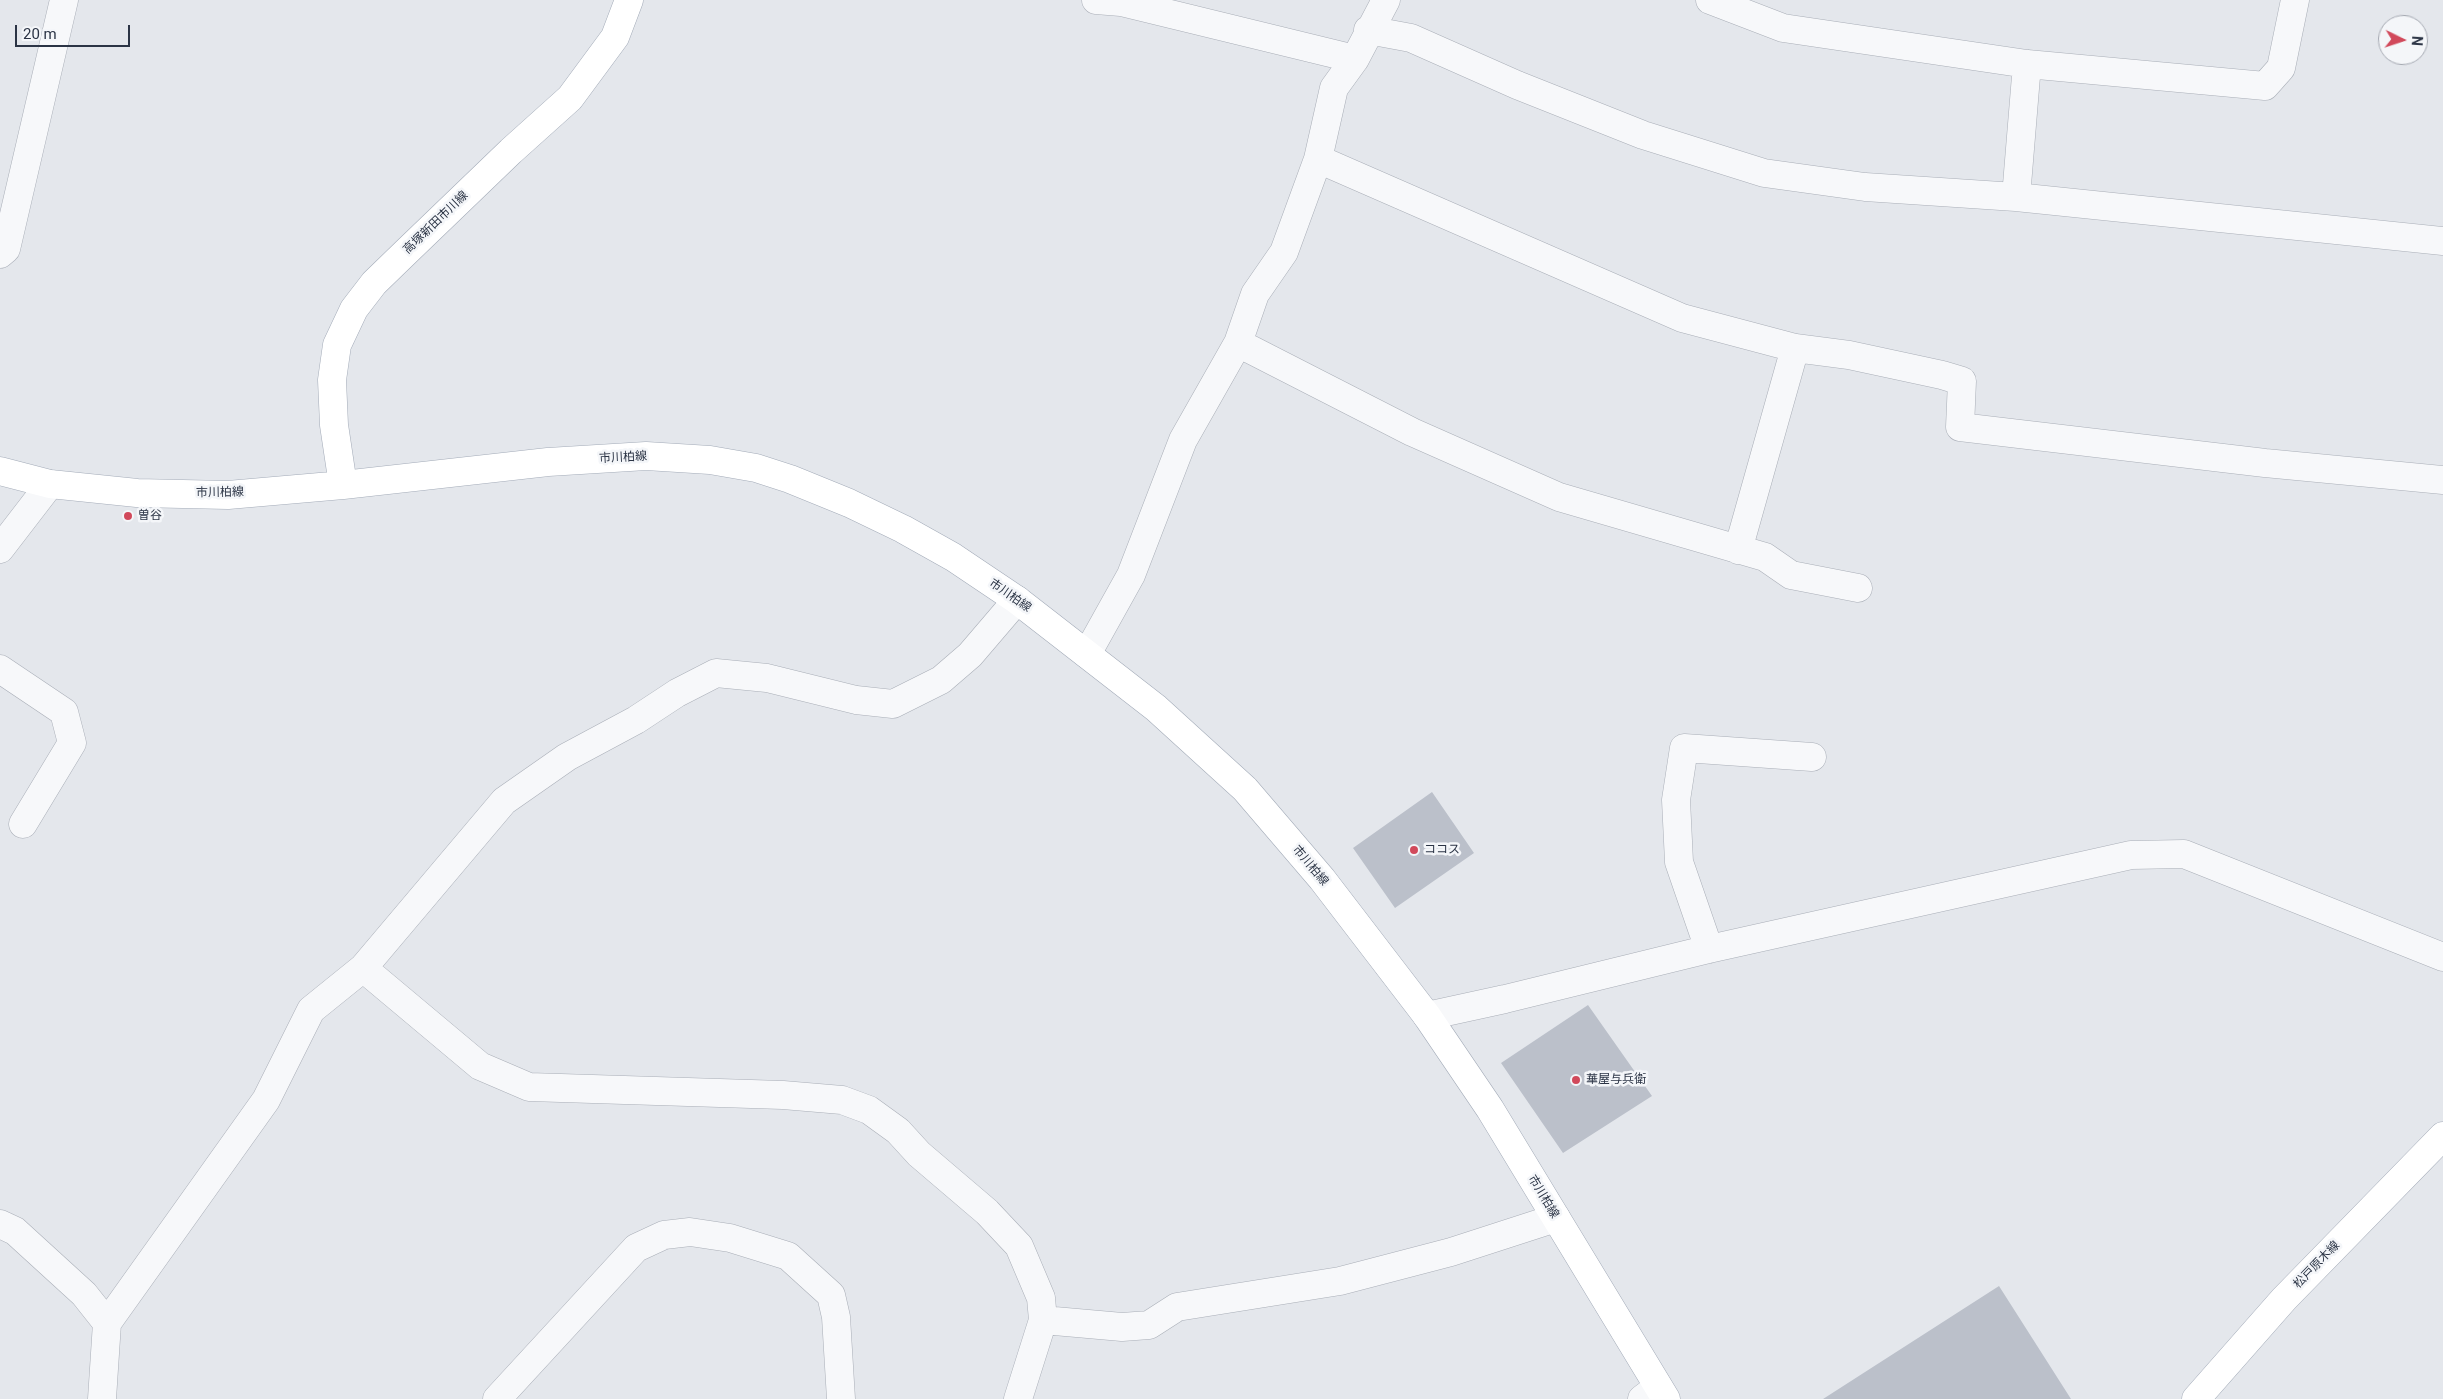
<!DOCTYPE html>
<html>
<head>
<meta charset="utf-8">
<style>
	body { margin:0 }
	#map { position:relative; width:2443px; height:1399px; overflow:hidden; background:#e4e7ec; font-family:Roboto,sans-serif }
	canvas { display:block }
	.north { position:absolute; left:2378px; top:15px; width:50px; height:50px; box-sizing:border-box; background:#f4f6f9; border:1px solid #a4a8b1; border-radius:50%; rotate:94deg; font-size:14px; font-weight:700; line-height:20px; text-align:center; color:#2b3445 }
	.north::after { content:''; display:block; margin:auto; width:18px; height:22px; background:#d1495b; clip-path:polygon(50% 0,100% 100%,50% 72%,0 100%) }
	.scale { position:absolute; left:15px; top:25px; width:115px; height:22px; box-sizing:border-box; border:2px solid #2b3445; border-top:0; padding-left:6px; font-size:15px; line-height:18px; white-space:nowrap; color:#2b3445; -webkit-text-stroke:4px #f4f6f9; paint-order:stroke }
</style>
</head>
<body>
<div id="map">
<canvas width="2443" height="1399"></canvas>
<div class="north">N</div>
<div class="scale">20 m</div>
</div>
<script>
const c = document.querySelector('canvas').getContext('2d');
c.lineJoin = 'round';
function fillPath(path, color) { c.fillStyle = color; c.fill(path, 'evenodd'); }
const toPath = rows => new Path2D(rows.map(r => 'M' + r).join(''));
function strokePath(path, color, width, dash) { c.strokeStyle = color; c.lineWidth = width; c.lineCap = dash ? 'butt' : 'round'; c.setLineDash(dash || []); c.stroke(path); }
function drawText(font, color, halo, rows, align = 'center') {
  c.font = font + ' Roboto,"Noto Sans JP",sans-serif'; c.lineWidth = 5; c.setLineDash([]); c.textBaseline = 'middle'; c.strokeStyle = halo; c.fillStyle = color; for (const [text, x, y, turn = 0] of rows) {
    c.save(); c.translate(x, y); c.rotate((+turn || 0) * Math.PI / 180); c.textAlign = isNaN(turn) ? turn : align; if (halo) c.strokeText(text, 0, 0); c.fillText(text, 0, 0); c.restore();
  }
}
const building = toPath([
	[1432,792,1474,853,1395,908,1353,848],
	[1588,1005,1652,1096,1563,1153,1501,1063],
	[1999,1286,2071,1399,1823,1399]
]);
const minor = toPath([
	[1096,0,1121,2,1355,59],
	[1710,0,1783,28,2027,64,2265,86,2281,68,2295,0],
	[1368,30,1411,38,1517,85,1643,135,1764,173,1865,187,2016,197,2443,241],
	[1318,159,1682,318,1795,348,1849,355,1942,375,1962,381,1960,427,2265,463,2443,480],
	[2016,197,2027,64],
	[0,254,6,249,64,0],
	[1238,343,1412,432,1559,497,1765,557,1791,575,1858,588],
	[0,549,50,484],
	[1738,550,1795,348],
	[1087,654,1131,575,1183,440,1238,343,1255,294,1284,252,1318,159,1334,88,1355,59,1386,0],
	[0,669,64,712,72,743,23,824],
	[1709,949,1679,862,1676,800,1684,748,1812,757],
	[363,968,480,1066,529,1087,783,1095,842,1100,869,1110,898,1131,919,1154,987,1212,1019,1246,1041,1298,1043,1320,1018,1399],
	[1427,1016,1505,999,1709,949,2131,855,2184,854,2443,957],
	[0,1224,15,1231,84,1294,107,1323],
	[1043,1320,1122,1327,1149,1325,1177,1307,1340,1281,1451,1252,1556,1218],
	[102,1399,107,1323,266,1100,311,1010,363,968,504,801,567,757,636,720,677,693,716,673,767,678,856,700,893,704,941,680,970,655,1017,600],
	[497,1399,636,1248,664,1235,690,1232,730,1238,788,1256,831,1295,836,1317,841,1399],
	[1642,1399,1658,1387]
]);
const major = toPath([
	[0,471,50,484,137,493,228,495,343,485,548,462,646,456,710,460,756,468,790,479,849,503,903,529,953,557,1017,600,1156,708,1245,789,1322,879,1427,1016,1490,1109,1666,1399],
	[343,485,334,425,332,380,337,345,354,309,374,283,406,252,511,151,570,98,615,37,629,0],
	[2196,1399,2284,1299,2443,1136]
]);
const markers = [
	[128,516,5,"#d1495b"],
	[1414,850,5,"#d1495b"],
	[1576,1080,5,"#d1495b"]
];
const streetNames = [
	["高塚新田市川線",436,223,-44],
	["市川柏線",623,458,-3],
	["市川柏線",220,493,-1],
	["市川柏線",1010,596,35],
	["市川柏線",1310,866,50],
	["市川柏線",1543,1197,59],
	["松戸原木線",2317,1265,-46]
];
const poiNames = [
	["曽谷",138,516],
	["ココス",1424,850],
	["華屋与兵衛",1586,1080]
];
fillPath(building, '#bbc0ca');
strokePath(minor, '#a9aeb7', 29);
strokePath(major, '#a3abb8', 29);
strokePath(minor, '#f7f8fa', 28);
strokePath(major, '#fff', 28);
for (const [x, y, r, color] of markers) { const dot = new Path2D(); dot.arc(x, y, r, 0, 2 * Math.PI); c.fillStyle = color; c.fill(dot); strokePath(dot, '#f4f6f9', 2); }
drawText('12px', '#2b3445', '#f4f6f9', streetNames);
drawText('12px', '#2b3445', '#f4f6f9', poiNames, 'left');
</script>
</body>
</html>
